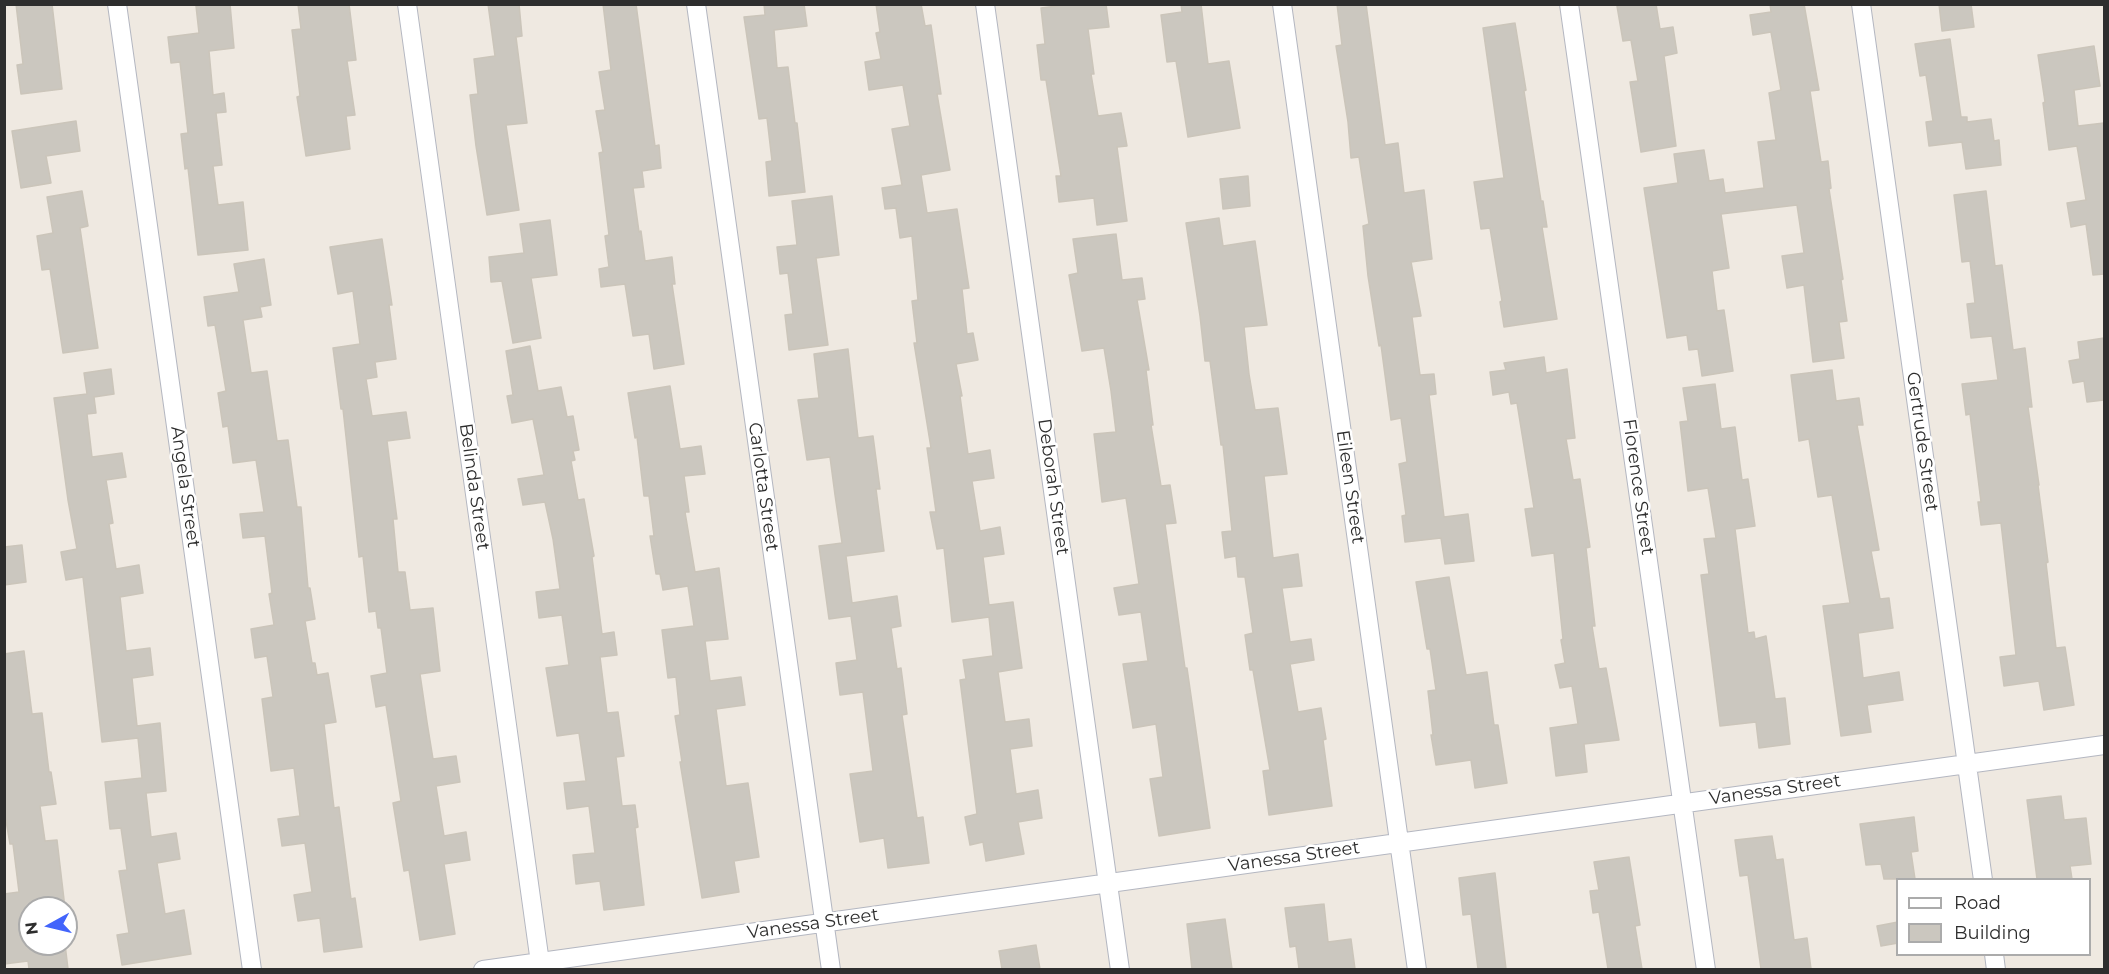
<!DOCTYPE html>
<html>
<head>
<meta charset="utf-8">
<style>
	body { margin:0 }
	#map { position:relative; width:2109px; height:974px; overflow:hidden; background:#efe9e1; font-family:Montserrat,sans-serif }
	canvas { display:block }
	.frame { position:absolute; inset:0; border:6px solid #2e2e2e; pointer-events:none }
	.legend { position:absolute; left:1896px; top:878px; width:195px; height:78px; box-sizing:border-box; background:#fff; border:2px solid #ababab; margin:0; padding:8px 10px; list-style:none; font-size:18px; color:#2e2e2e }
	.legend li { display:flex; align-items:center; gap:12px; height:30px }
	.legend b { width:30px; border:2px solid #ababab }
	.north { position:absolute; left:18px; top:896px; width:60px; height:60px; box-sizing:border-box; background:#fff; border:2px solid #ababab; border-radius:50%; rotate:262deg; font-size:16px; font-weight:700; line-height:24px; text-align:center; color:#2e2e2e }
	.north::after { content:''; display:block; margin:auto; width:21px; height:27px; background:#4264fb; clip-path:polygon(50% 0,100% 100%,50% 72%,0 100%) }
</style>
</head>
<body>
<div id="map">
<canvas width="2109" height="974"></canvas>
<div class="frame"></div>
<ul class="legend">
<li><b style="height:8px;background:#fff"></b>Road</li>
<li><b style="height:16px;background:#cbc7bf"></b>Building</li>
</ul>
<div class="north">N</div>
</div>
<script>
const c = document.querySelector('canvas').getContext('2d');
c.lineJoin = 'round';
function fillPath(path, color) { c.fillStyle = color; c.fill(path, 'evenodd'); }
const toPath = rows => new Path2D(rows.map(r => 'M' + r).join(''));
function strokePath(path, color, width, dash) { c.strokeStyle = color; c.lineWidth = width; c.lineCap = dash ? 'butt' : 'round'; c.setLineDash(dash || []); c.stroke(path); }
function drawText(font, color, halo, rows, align = 'center') {
  c.font = font + ' Montserrat,sans-serif'; c.lineWidth = 5; c.setLineDash([]); c.textBaseline = 'middle'; c.strokeStyle = halo; c.fillStyle = color; for (const [text, x, y, turn = 0] of rows) {
    c.save(); c.translate(x, y); c.rotate((+turn || 0) * Math.PI / 180); c.textAlign = isNaN(turn) ? turn : align; if (halo) c.strokeText(text, 0, 0); c.fillText(text, 0, 0); c.restore();
  }
}
const building = toPath([
	[16,4,52,4,62,89,21,94,17,65,23,64,16,4],
	[210,4,230,4,234,48,209,51,213,95,224,93,226,112,216,113,222,165,213,166,218,205,243,202,248,250,198,255,188,168,185,169,181,134,188,133,180,62,171,63,168,37,199,33,196,6,210,4],
	[298,4,349,4,356,60,347,61,355,115,346,116,350,149,306,156,297,97,300,96,292,30,301,29,298,4],
	[488,4,519,4,522,36,516,37,527,123,506,125,519,210,487,215,476,146,470,95,478,94,474,59,495,56,488,4],
	[603,4,636,4,655,146,659,145,661,168,642,171,644,187,633,188,639,232,641,231,645,261,672,257,675,284,672,284,684,364,654,369,649,334,633,336,625,284,601,287,599,269,609,267,605,236,609,235,599,153,603,152,596,111,605,110,599,72,611,70,603,4],
	[764,4,804,4,807,26,774,30,777,68,788,67,795,123,797,123,805,192,769,196,766,162,772,161,767,118,759,119,744,17,765,15,764,4],
	[876,4,921,4,925,26,931,25,941,94,937,94,950,170,921,175,927,213,957,209,969,288,962,289,967,334,973,333,978,360,956,364,962,396,960,396,968,454,990,450,994,478,972,481,980,531,1000,527,1004,554,983,557,989,605,1013,602,1022,668,998,672,1005,722,1029,719,1032,746,1010,749,1016,794,1038,790,1042,818,1018,822,1024,854,986,861,983,842,970,845,965,817,977,814,960,680,966,679,963,660,993,656,989,617,952,622,944,548,937,549,930,512,936,512,927,448,931,448,914,343,917,343,912,301,918,300,912,236,900,238,896,208,885,209,882,188,902,185,892,129,910,126,903,85,869,90,865,62,881,59,876,33,880,32,876,4],
	[1073,4,1106,4,1109,27,1088,29,1094,74,1091,74,1098,116,1121,113,1127,146,1117,147,1127,221,1097,225,1094,198,1059,202,1056,176,1061,176,1046,80,1041,80,1037,45,1045,44,1041,8,1073,4],
	[1181,4,1201,4,1208,64,1229,61,1240,128,1188,137,1176,61,1167,62,1161,15,1182,12,1181,4],
	[1337,4,1366,4,1385,145,1398,143,1404,193,1424,190,1432,259,1411,262,1421,316,1412,317,1420,375,1434,374,1436,394,1429,395,1444,517,1468,514,1474,561,1445,564,1441,538,1405,542,1402,516,1406,515,1399,464,1407,462,1401,418,1391,420,1381,345,1379,346,1368,276,1363,226,1369,224,1359,157,1351,158,1348,122,1336,46,1342,45,1337,4],
	[1628,4,1656,4,1660,29,1673,27,1677,53,1664,56,1676,146,1641,152,1630,82,1638,81,1631,40,1623,41,1617,6,1628,4],
	[1770,4,1804,4,1819,90,1810,91,1821,162,1828,161,1831,188,1829,189,1843,279,1841,280,1847,321,1839,322,1844,358,1813,362,1804,285,1787,288,1782,256,1804,253,1797,205,1721,214,1729,268,1712,271,1717,311,1724,310,1733,371,1702,376,1698,349,1689,350,1687,335,1667,338,1644,188,1678,183,1674,154,1704,150,1709,181,1723,179,1725,193,1764,188,1758,142,1776,140,1769,93,1781,90,1771,32,1753,35,1750,15,1771,12,1770,4],
	[1939,4,1971,4,1974,27,1942,31,1939,4],
	[1515,23,1526,90,1524,91,1541,201,1543,201,1547,227,1542,227,1557,319,1504,327,1500,302,1502,301,1490,228,1481,229,1474,182,1504,178,1483,28,1515,23],
	[1950,39,1961,117,1967,117,1967,122,1991,119,1994,141,1999,140,2001,165,1966,169,1962,142,1929,146,1926,122,1933,121,1926,75,1920,76,1915,44,1950,39],
	[2094,46,2100,86,2074,90,2078,126,2104,123,2104,274,2093,275,2086,224,2071,227,2067,203,2086,200,2077,146,2049,150,2043,103,2045,102,2038,55,2094,46],
	[76,121,80,151,46,156,51,183,21,188,12,131,76,121],
	[1248,176,1250,206,1223,209,1220,179,1248,176],
	[82,191,88,226,80,228,98,348,63,353,50,269,42,270,37,236,53,233,47,197,82,191],
	[1986,191,1995,266,2002,265,2013,350,2025,348,2032,407,2028,407,2039,485,2038,485,2048,562,2046,563,2056,648,2065,647,2074,705,2044,710,2039,681,2004,686,2000,657,2016,655,2001,523,1981,525,1978,502,1981,502,1970,414,1966,415,1962,384,1998,380,1992,336,1971,338,1967,304,1975,303,1970,261,1962,262,1954,195,1986,191],
	[832,196,839,255,816,258,828,345,789,350,785,315,793,314,788,273,780,274,777,247,797,245,792,201,832,196],
	[1219,218,1223,246,1255,241,1267,325,1244,327,1249,374,1255,410,1278,408,1287,474,1264,476,1273,558,1298,554,1302,586,1282,588,1290,642,1311,639,1314,660,1290,664,1298,712,1321,708,1326,739,1323,740,1332,806,1269,815,1263,771,1270,770,1253,670,1250,670,1245,635,1253,633,1245,577,1238,577,1236,556,1225,558,1222,532,1232,531,1223,445,1221,445,1210,361,1205,361,1200,316,1186,223,1219,218],
	[550,220,557,275,531,278,541,338,513,343,502,281,491,282,489,257,524,253,520,224,550,220],
	[1116,234,1122,280,1142,278,1145,299,1137,300,1149,370,1146,370,1153,425,1151,425,1161,486,1170,485,1176,523,1165,524,1185,668,1187,668,1210,828,1159,836,1150,779,1163,777,1156,724,1133,728,1123,664,1148,661,1141,612,1119,615,1114,588,1139,584,1126,498,1102,502,1094,434,1116,432,1111,391,1104,348,1082,351,1069,275,1078,273,1073,239,1116,234],
	[382,239,392,305,389,305,396,359,375,362,377,377,366,379,372,416,406,412,410,438,387,441,397,519,393,519,398,572,405,572,410,610,433,608,440,671,420,674,427,722,433,759,456,756,460,782,436,786,444,836,466,832,470,860,444,864,455,934,420,940,409,870,404,871,393,803,401,801,386,705,376,707,371,676,387,673,381,628,378,628,376,611,369,612,363,556,359,557,343,409,341,409,333,348,360,344,353,291,338,294,330,247,382,239],
	[264,259,271,305,260,307,262,317,243,320,251,373,267,371,277,441,288,440,297,507,301,507,308,588,310,588,315,619,305,621,312,663,315,663,317,675,328,673,336,722,324,724,334,808,339,807,351,899,355,898,362,947,324,952,320,918,298,921,294,895,312,892,305,843,282,846,278,819,300,816,294,768,271,771,262,699,273,697,267,656,255,658,251,629,274,625,269,594,272,593,265,536,243,538,240,514,264,512,256,460,233,463,228,426,223,427,218,393,226,391,215,325,208,326,204,297,239,292,234,264,264,259],
	[2104,338,2104,400,2087,402,2084,381,2073,383,2069,361,2080,359,2078,342,2104,338],
	[530,346,538,391,561,387,567,417,573,416,579,450,573,451,575,460,571,461,578,500,584,499,594,556,592,557,602,634,614,632,617,655,600,657,607,713,618,712,624,756,616,757,622,806,635,805,638,827,635,828,644,905,604,910,600,881,576,884,573,855,595,853,589,806,567,809,564,783,586,781,579,733,557,736,546,668,569,665,562,615,539,618,536,592,560,589,553,539,545,502,523,505,518,479,544,475,533,419,512,423,507,396,513,395,506,351,530,346],
	[848,349,858,438,873,436,880,489,876,489,884,551,846,556,852,603,897,596,901,626,891,628,897,669,901,668,907,714,902,715,917,818,923,817,929,863,888,868,884,838,860,842,850,774,873,771,863,692,840,695,836,663,857,660,851,616,829,619,819,546,842,543,835,495,830,457,807,460,798,400,819,398,814,354,848,349],
	[1544,357,1546,373,1567,369,1575,438,1566,439,1573,480,1580,479,1590,547,1586,548,1595,626,1592,626,1599,669,1606,668,1619,740,1584,744,1587,772,1556,776,1550,728,1578,724,1572,686,1560,688,1555,665,1565,663,1561,640,1563,639,1554,553,1532,556,1525,509,1534,508,1517,403,1511,404,1509,392,1493,395,1490,372,1506,370,1504,363,1544,357],
	[111,369,114,394,94,397,96,413,87,414,92,457,122,453,126,477,106,480,113,523,109,524,116,569,139,565,143,593,120,597,126,651,150,648,153,675,132,678,137,726,160,723,166,791,146,793,151,837,176,833,180,859,157,863,165,914,184,910,191,954,122,965,117,935,129,933,119,871,127,870,121,828,110,829,105,782,142,778,138,738,102,742,83,577,66,580,61,552,77,549,68,500,54,398,87,394,84,373,111,369],
	[1832,370,1836,401,1859,398,1863,425,1857,425,1879,550,1871,551,1880,599,1889,598,1893,628,1858,633,1863,678,1899,672,1903,700,1867,705,1871,732,1841,736,1823,606,1850,603,1832,495,1818,497,1809,439,1799,441,1791,375,1832,370],
	[1715,384,1721,429,1735,427,1742,480,1748,479,1755,526,1735,529,1748,633,1754,632,1755,639,1766,636,1775,699,1785,698,1790,744,1759,748,1756,722,1720,726,1701,575,1709,574,1704,539,1716,538,1708,488,1688,491,1680,422,1688,421,1683,388,1715,384],
	[670,386,680,449,701,446,705,474,684,476,689,512,685,512,695,572,719,568,728,639,705,641,710,681,741,677,745,705,716,709,726,786,748,783,759,857,734,861,739,892,702,898,680,762,682,762,675,716,680,715,676,677,668,678,662,630,694,626,688,586,663,590,660,574,656,574,650,536,654,536,649,496,644,496,637,437,635,438,628,393,670,386],
	[22,545,26,582,4,585,4,547,22,545],
	[1449,577,1466,675,1487,672,1494,725,1498,725,1507,783,1475,788,1471,760,1436,765,1431,735,1433,735,1428,691,1436,690,1430,649,1427,649,1416,582,1449,577],
	[24,651,32,714,42,713,49,772,51,772,56,804,40,806,45,841,57,840,65,908,30,908,30,944,65,944,68,969,29,969,28,961,4,964,4,894,19,892,13,844,10,844,4,809,4,654,24,651],
	[2061,796,2064,820,2086,818,2091,864,2070,866,2072,879,2037,879,2027,800,2061,796],
	[1914,817,1918,851,1911,852,1915,879,1884,879,1881,864,1866,865,1860,824,1914,817],
	[1772,836,1776,860,1783,859,1794,940,1807,938,1811,969,1761,969,1748,875,1740,876,1735,840,1772,836],
	[1629,857,1640,925,1635,926,1642,969,1608,969,1599,912,1593,913,1590,891,1599,890,1594,862,1629,857],
	[1495,873,1506,969,1478,969,1471,914,1463,915,1459,878,1495,873],
	[1324,904,1328,942,1351,939,1355,969,1299,969,1296,946,1290,947,1285,908,1324,904],
	[1225,919,1232,969,1192,969,1187,924,1225,919],
	[1898,922,1898,943,1881,946,1877,926,1898,922],
	[1036,945,1040,969,1002,969,999,951,1036,945]
]);
const street = toPath([
	[117,4,252,970],
	[407,4,541,970],
	[696,4,831,970],
	[985,4,1120,970],
	[1282,4,1417,970],
	[1569,4,1706,970],
	[1861,4,1983,880],
	[1994,954,1996,970],
	[483,970,2104,745]
]);
const streetNames = [
	["Gertrude Street",1922,442,82],
	["Angela Street",185,487,82],
	["Belinda Street",474,487,82],
	["Carlotta Street",763,487,82],
	["Deborah Street",1053,487,82],
	["Eileen Street",1350,487,82],
	["Florence Street",1638,487,82],
	["Vanessa Street",1775,790,-8],
	["Vanessa Street",1294,857,-8],
	["Vanessa Street",813,924,-8]
];
fillPath(building, '#cbc7bf');
strokePath(building, '#cbc5ba', 1.5);
strokePath(street, '#b4b7c1', 20);
strokePath(street, '#fff', 18);
drawText('18px', '#2e2e2e', '#fff', streetNames);
</script>
</body>
</html>
